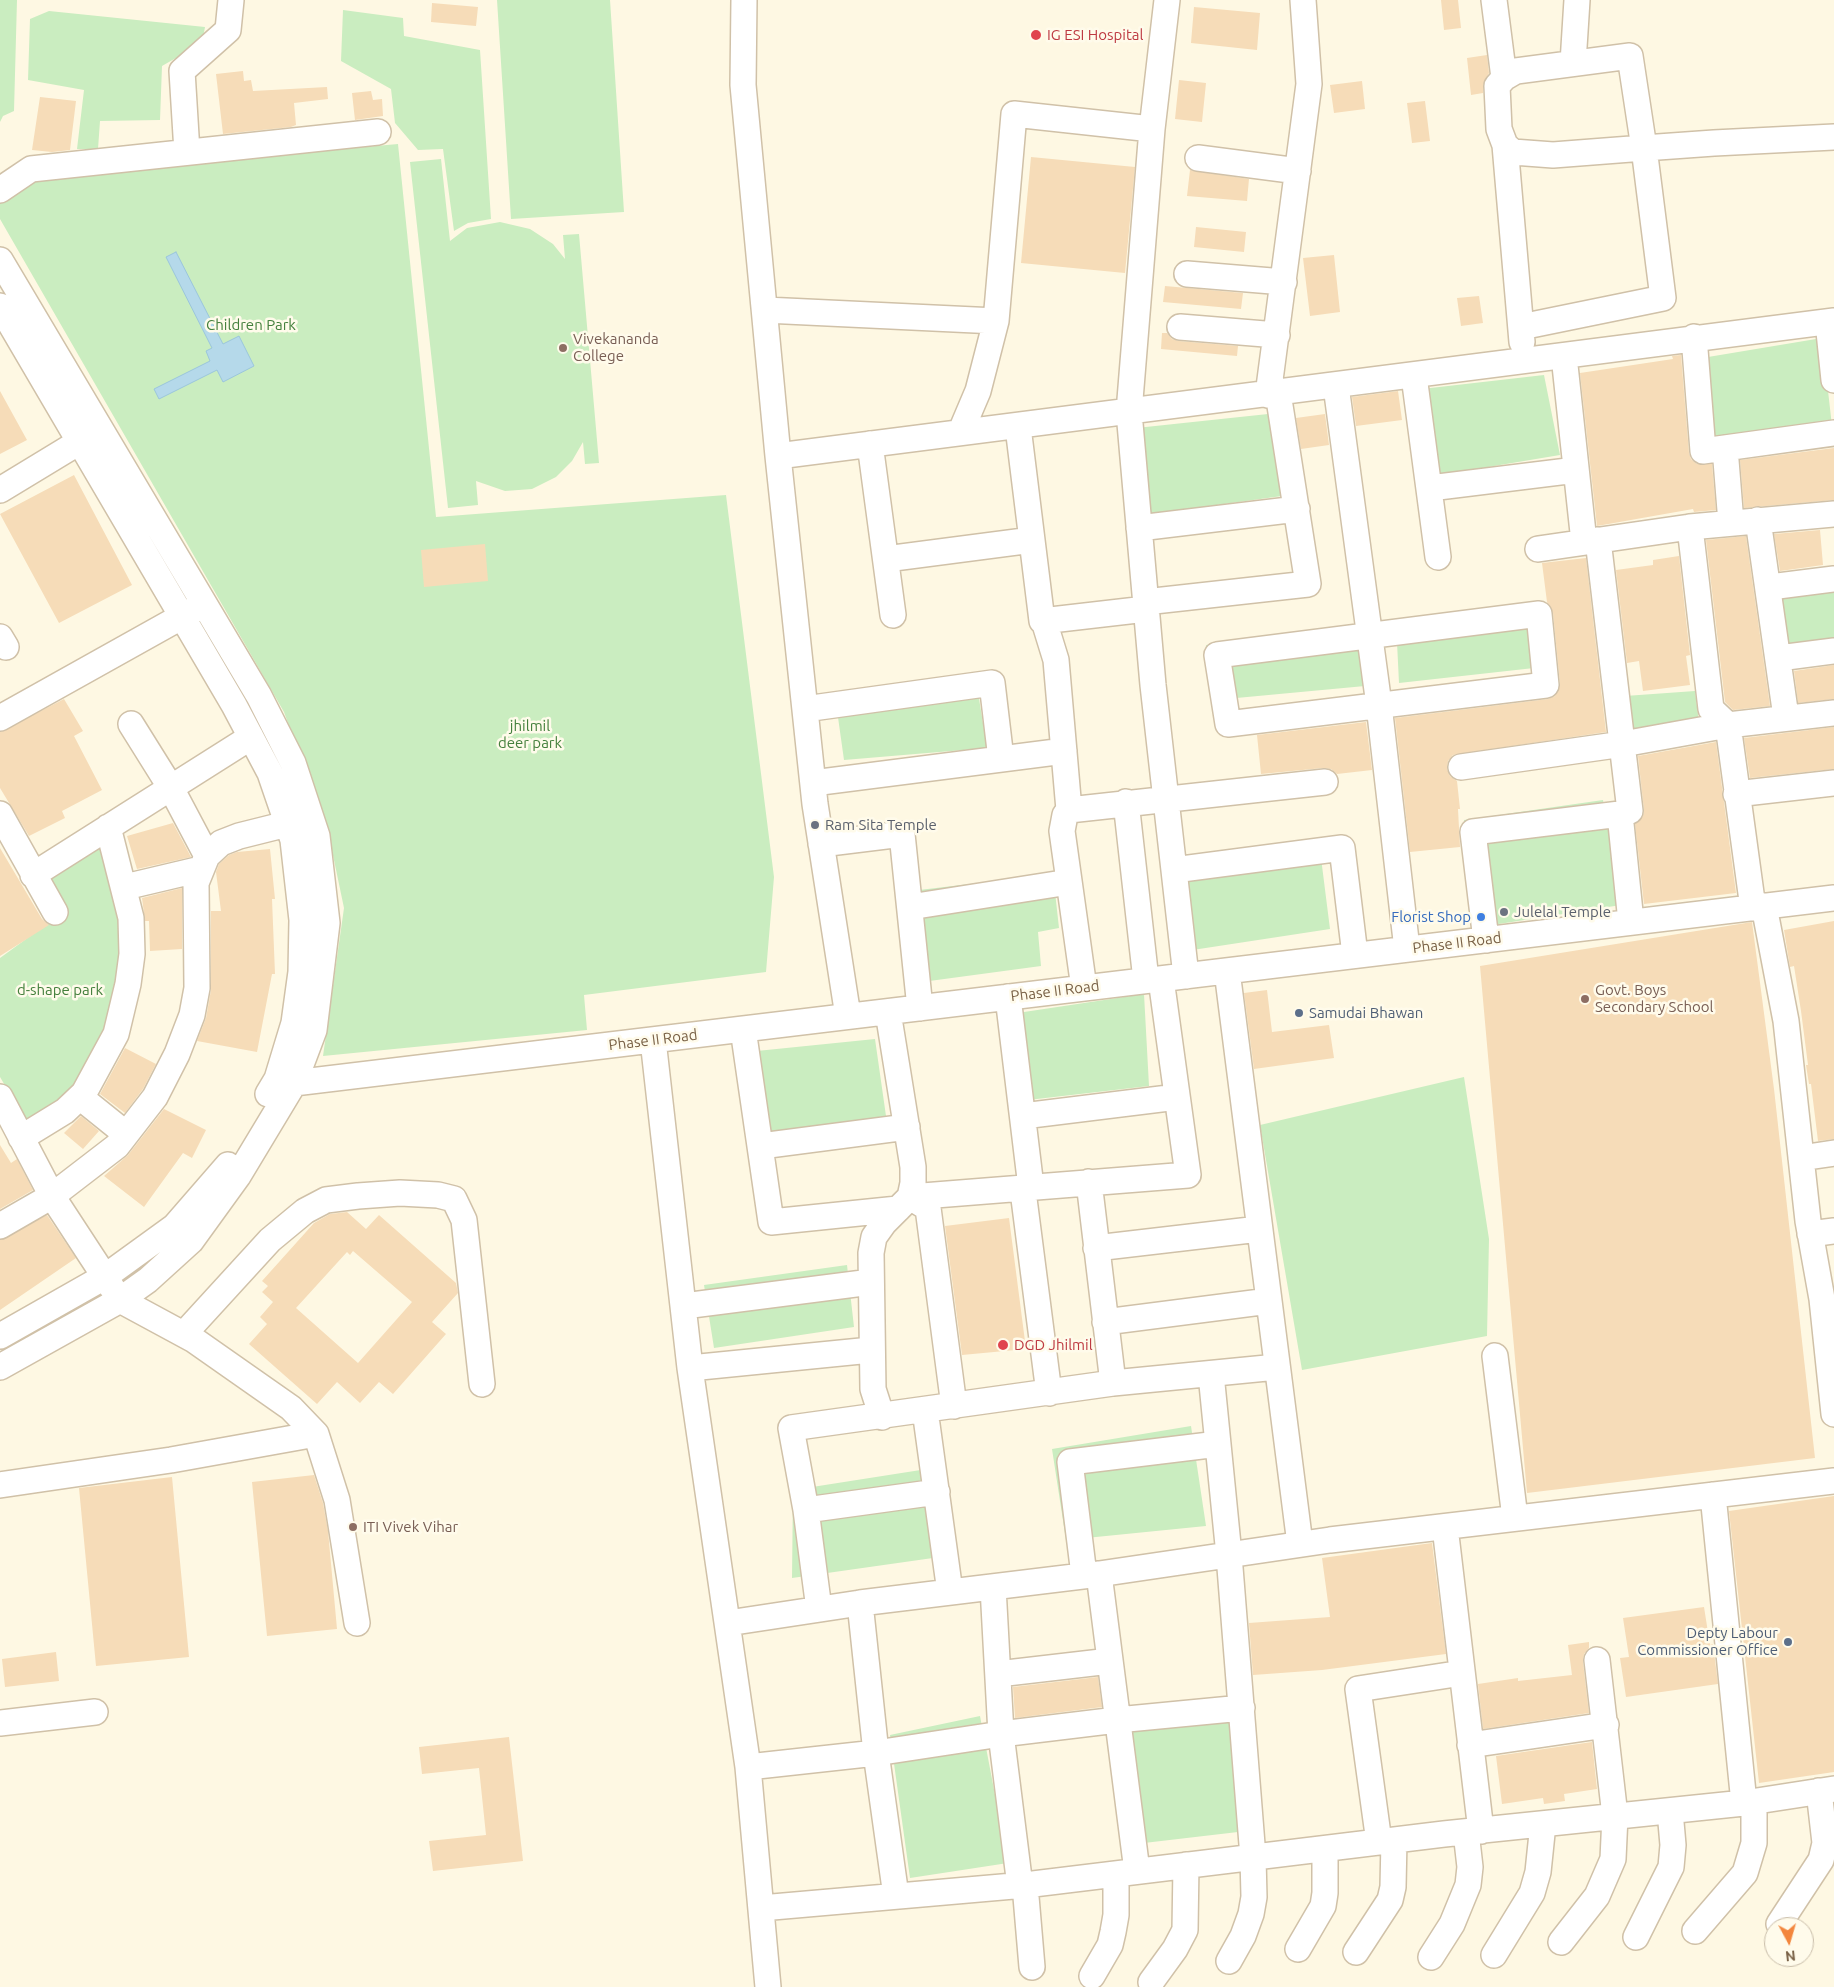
<!DOCTYPE html>
<html>
<head>
<meta charset="utf-8">
<style>
	body { margin:0 }
	#map { position:relative; width:1834px; height:1987px; overflow:hidden; background:#fef8e3; font-family:Ubuntu,sans-serif }
	canvas { display:block }
	.north { position:absolute; left:1764px; top:1917px; width:50px; height:50px; box-sizing:border-box; background:#fffbeb; border:1px solid #c9bda9; border-radius:50%; rotate:174deg; font-size:14px; font-weight:700; line-height:20px; text-align:center; color:#796146 }
	.north::after { content:''; display:block; margin:auto; width:18px; height:22px; background:#f3863d; clip-path:polygon(50% 0,100% 100%,50% 72%,0 100%) }
</style>
</head>
<body>
<div id="map">
<canvas width="1834" height="1987"></canvas>
<div class="north">N</div>
</div>
<script>
const c = document.querySelector('canvas').getContext('2d');
c.lineJoin = 'round';
function fillPath(path, color) { c.fillStyle = color; c.fill(path, 'evenodd'); }
const toPath = rows => new Path2D(rows.map(r => 'M' + r).join(''));
function strokePath(path, color, width, dash) { c.strokeStyle = color; c.lineWidth = width; c.lineCap = dash ? 'butt' : 'round'; c.setLineDash(dash || []); c.stroke(path); }
function drawText(font, color, halo, rows, align = 'center') {
  c.font = font + ' Ubuntu,sans-serif'; c.lineWidth = 5; c.setLineDash([]); c.textBaseline = 'middle'; c.strokeStyle = halo; c.fillStyle = color; for (const [text, x, y, turn = 0] of rows) {
    c.save(); c.translate(x, y); c.rotate((+turn || 0) * Math.PI / 180); c.textAlign = isNaN(turn) ? turn : align; if (halo) c.strokeText(text, 0, 0); c.fillText(text, 0, 0); c.restore();
  }
}
const green = toPath([
	[0,0,17,0,14,111,3,116,0,122],
	[497,0,610,0,624,212,511,219],
	[343,10,403,18,404,36,480,50,491,219,468,223,454,231,443,149,418,150,395,123,391,89,341,61],
	[49,11,205,27,202,43,162,66,160,120,100,121,98,149,77,149,84,90,28,80,30,19],
	[398,144,436,517,726,495,774,877,766,972,584,995,587,1030,323,1056,344,908,330,841,284,712,0,219,0,201,34,177],
	[441,159,450,241,467,228,500,222,530,229,553,244,565,259,563,235,579,234,599,463,585,464,583,442,572,461,556,477,532,489,505,491,476,481,478,505,448,508,410,162],
	[1822,338,1832,426,1710,440,1702,358],
	[1544,375,1560,455,1422,478,1413,390],
	[1268,414,1282,496,1137,516,1127,429],
	[1834,583,1834,645,1781,652,1774,591],
	[1526,606,1534,668,1399,683,1396,622],
	[1363,632,1365,686,1215,700,1206,645],
	[975,674,987,748,844,760,835,696],
	[1695,691,1700,730,1631,739,1625,696],
	[1603,800,1621,905,1473,928,1464,820],
	[104,837,132,954,87,1088,29,1126,0,1077,0,958,55,918,33,875],
	[1319,842,1330,929,1186,951,1179,862],
	[1053,874,1059,928,1038,932,1041,966,922,982,911,891],
	[1144,994,1149,1086,1011,1102,1004,1015],
	[875,1039,886,1116,746,1137,737,1053],
	[1464,1077,1489,1239,1487,1336,1302,1370,1260,1125],
	[847,1265,854,1327,714,1348,704,1285],
	[1191,1426,1206,1526,1066,1540,1052,1449],
	[927,1469,940,1557,792,1578,793,1490],
	[1227,1699,1238,1832,1144,1843,1129,1708],
	[980,1716,1008,1863,910,1878,890,1735]
]);
const water = toPath([
	[176,252,223,344,239,336,254,366,223,382,217,370,159,399,154,389,210,361,206,351,212,348,166,257,176,252]
]);
const building = toPath([
	[1441,0,1458,0,1461,28,1444,30],
	[432,3,478,7,476,26,431,22],
	[1194,7,1260,13,1257,50,1191,43],
	[1487,55,1489,73,1483,86,1483,93,1471,95,1467,58],
	[243,71,244,81,251,80,253,91,327,87,328,99,294,103,296,125,291,127,223,134,216,74],
	[1179,80,1206,83,1202,122,1175,119],
	[1362,81,1365,109,1334,113,1330,85],
	[371,91,373,100,382,99,383,116,355,120,352,93],
	[40,97,76,101,70,150,52,152,32,150],
	[1425,101,1430,141,1412,143,1407,103],
	[1031,157,1135,167,1125,273,1021,263],
	[1190,170,1249,179,1247,201,1187,196],
	[1196,227,1246,232,1244,252,1194,247],
	[1334,255,1340,312,1310,316,1303,258],
	[1165,286,1243,293,1241,309,1163,302],
	[1479,296,1483,323,1461,326,1457,298],
	[1162,333,1167,333,1172,339,1179,341,1238,346,1237,356,1161,349],
	[1681,355,1689,453,1691,459,1697,464,1712,464,1716,510,1694,512,1693,509,1597,526,1580,373,1673,359,1672,356],
	[0,391,27,440,0,454],
	[1398,391,1402,420,1356,426,1352,397],
	[1325,414,1329,445,1301,449,1296,418],
	[1834,448,1834,500,1744,508,1740,460],
	[74,475,132,585,59,623,0,514],
	[1820,530,1823,565,1780,571,1774,534],
	[1746,536,1770,706,1733,710,1725,702,1706,540],
	[485,544,488,581,424,587,421,550],
	[1679,556,1690,655,1686,656,1690,685,1643,691,1639,661,1627,663,1616,570,1653,565,1653,560],
	[1586,558,1606,732,1453,755,1448,761,1447,769,1450,776,1457,781,1460,809,1458,809,1460,847,1410,852,1395,718,1548,699,1555,696,1560,684,1553,613,1547,602,1542,563],
	[1834,665,1834,699,1798,703,1794,671],
	[64,699,83,731,74,736,102,790,62,811,65,818,29,836,0,788,0,732],
	[1366,722,1372,770,1337,774,1331,769,1323,768,1261,774,1257,735],
	[1834,727,1834,769,1750,778,1744,738],
	[1716,742,1736,893,1644,904,1635,824,1643,816,1644,810,1638,756],
	[173,823,191,857,137,869,127,836],
	[0,848,42,919,49,925,0,956],
	[270,849,275,899,272,899,275,974,272,974,257,1052,197,1041,206,1018,211,990,211,911,221,911,216,872,219,864,229,855,237,852],
	[182,888,182,949,150,951,149,921,145,921,142,898],
	[1834,921,1834,1139,1818,1141,1811,1084,1809,1084,1806,1065,1808,1065,1801,1011,1794,966,1790,967,1784,930],
	[1752,922,1774,1089,1815,1458,1527,1493,1480,966],
	[1267,990,1272,1032,1329,1025,1334,1058,1254,1069,1244,993],
	[125,1048,156,1064,143,1089,125,1113,100,1094],
	[164,1109,206,1130,192,1158,183,1153,144,1207,104,1176,128,1155],
	[81,1116,99,1131,83,1149,64,1133],
	[0,1145,11,1163,17,1159,33,1190,0,1209],
	[347,1212,366,1229,379,1215,456,1283,458,1293,432,1322,446,1334,393,1394,379,1382,360,1403,337,1382,317,1404,249,1344,267,1324,260,1317,273,1302,262,1292,268,1286,262,1281,314,1223,330,1214],
	[353,1251,412,1302,358,1363,296,1308,347,1252,350,1255],
	[47,1215,76,1258,0,1310,0,1240],
	[1009,1218,1026,1349,962,1355,945,1226],
	[314,1475,323,1503,328,1531,337,1629,267,1636,252,1482],
	[172,1477,189,1657,96,1666,79,1488],
	[1834,1496,1834,1772,1759,1783,1729,1511],
	[1432,1543,1446,1654,1322,1670,1253,1675,1249,1623,1330,1617,1322,1558],
	[1704,1607,1710,1645,1713,1644,1718,1684,1626,1697,1620,1658,1629,1657,1623,1618],
	[1589,1642,1589,1648,1584,1654,1583,1662,1589,1713,1483,1729,1478,1684,1518,1678,1518,1681,1572,1675,1568,1645],
	[56,1652,59,1681,5,1687,2,1659],
	[1098,1677,1102,1707,1015,1718,1013,1687],
	[509,1737,523,1861,433,1871,429,1841,486,1835,479,1768,422,1774,419,1747],
	[1592,1742,1597,1789,1564,1794,1565,1801,1544,1804,1543,1798,1502,1804,1496,1756]
]);
const minor = toPath([
	[744,0,743,85,778,456,815,804,848,1016],
	[1167,0,1152,129,1129,412,1153,685,1186,976],
	[1494,0,1504,78],
	[1573,63,1577,0],
	[1505,145,1522,342],
	[187,152,182,71,228,30,231,0],
	[1198,158,1298,171],
	[0,190,31,169,378,132],
	[0,260,259,696,293,763,317,836,327,923,314,1030,294,1083,238,1176,191,1241,148,1280,120,1300,0,1367],
	[1187,274,1284,282],
	[0,306,234,705,270,773,293,840,302,920,301,972,294,1023,277,1079,268,1094],
	[765,310,996,321],
	[1828,322,1834,380],
	[1180,327,1277,335],
	[1521,327,1663,298,1644,148,1630,56,1516,71,1504,78,1497,86,1499,129,1505,145,1513,152,1553,155,1644,148,1714,143,1834,137],
	[1694,337,1703,451,1834,433],
	[1564,356,1584,542],
	[1414,376,1438,557],
	[1336,386,1379,705,1407,949],
	[1268,395,1309,84,1303,0],
	[1018,427,1042,621,1146,609],
	[961,431,978,391,996,321,1014,114,1152,129],
	[870,444,893,615],
	[1725,448,1731,523],
	[778,456,1834,321],
	[1430,488,1576,470],
	[0,490,94,433],
	[1758,520,1786,717],
	[1690,527,1711,709,1728,725,1753,908],
	[1139,528,1297,509],
	[1598,540,1630,811,1620,814,1631,922],
	[1538,549,1690,527,1834,514],
	[886,559,1032,540],
	[1770,587,1834,579],
	[1145,602,1308,584,1278,393],
	[1539,614,1546,685,1228,724,1217,655,1539,614],
	[1044,621,1056,660,1069,810],
	[0,637,6,647],
	[1779,658,1834,651],
	[805,709,992,683,1001,759],
	[0,718,197,608],
	[131,724,171,788,207,856],
	[1461,767,1623,744,1728,725,1834,713],
	[813,783,1064,751],
	[1736,794,1834,783],
	[1126,802,1146,980],
	[0,814,55,912],
	[821,844,902,834,920,1008],
	[1174,870,1342,848,1355,955],
	[33,875,251,737],
	[125,887,201,869],
	[1764,906,1786,1021,1808,1221,1822,1299,1834,1414],
	[910,907,1069,882],
	[1486,940,1473,832,1620,814],
	[1227,971,1300,1544],
	[1084,988,1062,831,1065,815,1069,810,1325,782],
	[1008,997,1031,1187],
	[743,1029,771,1222,898,1209],
	[653,1040,690,1368,748,1767,768,1987],
	[277,1079,294,1083,1834,898],
	[0,1097,52,1196,120,1300,194,1340,291,1408,316,1434,337,1500,357,1623],
	[80,1097,126,1134],
	[1023,1116,1177,1097],
	[21,1138,65,1111,84,1093,116,1034,128,984,132,954,131,918,108,827],
	[761,1146,907,1127],
	[1801,1158,1834,1153],
	[1089,1182,1113,1383],
	[1031,1187,1023,1191,1049,1393],
	[910,1197,1188,1175,1161,979],
	[910,1197,928,1208,954,1406],
	[0,1226,52,1196,117,1146,155,1097,177,1054,192,1015,197,988,196,883,207,856,221,843,239,836,287,824],
	[1810,1234,1834,1231],
	[1096,1248,1259,1229],
	[684,1306,871,1282],
	[1105,1322,1269,1301],
	[184,1334,270,1240,305,1211,326,1200,358,1196,400,1193,438,1195,454,1199,464,1220,482,1384],
	[0,1336,106,1276,175,1226,228,1165],
	[1495,1356,1515,1518],
	[690,1368,871,1350],
	[1211,1374,1229,1555,1253,1857,1254,1897,1251,1914,1243,1936,1229,1961],
	[925,1410,950,1592],
	[882,1417,873,1389,871,1253,874,1237,884,1223,910,1197,913,1183,913,1167,888,1012],
	[0,1485,171,1460,316,1434],
	[1713,1495,1744,1803],
	[806,1510,937,1492],
	[1445,1527,1481,1831],
	[1099,1574,1137,1871],
	[1084,1575,1070,1462,1218,1444],
	[993,1587,1001,1734,1020,1886],
	[860,1603,876,1753,896,1896],
	[819,1609,806,1510,791,1428,1113,1383,1277,1367],
	[728,1623,860,1603,1099,1574,1330,1540,1834,1481],
	[998,1674,1110,1661],
	[0,1723,95,1712],
	[1470,1745,1606,1725],
	[748,1767,876,1753,1001,1734,1117,1720,1242,1708],
	[1379,1842,1358,1689,1462,1673],
	[1025,1885,1032,1967],
	[761,1908,1025,1885,1444,1834,1744,1803,1834,1789],
	[1779,1924,1821,1860,1825,1843,1819,1791],
	[1695,1931,1745,1873,1754,1843,1754,1802],
	[1636,1937,1671,1867,1673,1845,1670,1811],
	[1561,1942,1597,1896,1613,1859,1615,1816,1597,1660],
	[1298,1949,1323,1906,1325,1893,1325,1849],
	[1356,1952,1390,1900,1393,1887,1394,1840],
	[1494,1955,1532,1893,1538,1872,1543,1824],
	[1431,1957,1452,1924,1468,1885,1470,1867,1466,1832],
	[1092,1976,1110,1945,1113,1932,1116,1915,1116,1874],
	[1151,1982,1175,1949,1185,1930,1186,1865]
]);
const markers = [
	[1036,35,6,"#e0444e"],
	[563,348,5,"#8d6e63"],
	[815,825,5,"#6b7280"],
	[1504,912,5,"#6b7280"],
	[1481,917,5,"#3f7fe0"],
	[1585,999,5,"#8d6e63"],
	[1299,1013,5,"#5c6f8a"],
	[1003,1345,6,"#e0444e"],
	[353,1527,5,"#8d6e63"],
	[1788,1642,5,"#5c6f8a"]
];
const healthNames = [
	["IG ESI Hospital",1047,35],
	["DGD Jhilmil",1014,1345]
];
const parkNames = [
	["Children Park",251,325],
	["jhilmil",530,726],
	["deer park",530,743],
	["d-shape park",60,990]
];
const educationNames = [
	["Vivekananda",573,339],
	["College",573,356],
	["Govt. Boys",1595,990],
	["Secondary School",1595,1007],
	["ITI Vivek Vihar",363,1527]
];
const worshipNames = [
	["Ram Sita Temple",825,825],
	["Julelal Temple",1514,912]
];
const shopNames = [
	["Florist Shop",1471,917]
];
const streetNames = [
	["Phase II Road",1457,943,-7],
	["Phase II Road",1055,991,-7],
	["Phase II Road",653,1040,-7]
];
const serviceNames = [
	["Samudai Bhawan",1309,1013],
	["Depty Labour",1778,1633,"right"],
	["Commissioner Office",1778,1650,"right"]
];
fillPath(green, '#caedc0');
fillPath(water, '#b5d9ea');
strokePath(water, '#9bc6dc', 1);
fillPath(building, '#f6dcb8');
strokePath(minor, '#d0c1a8', 28);
strokePath(minor, '#fff', 25);
for (const [x, y, r, color] of markers) { const dot = new Path2D(); dot.arc(x, y, r, 0, 2 * Math.PI); c.fillStyle = color; c.fill(dot); strokePath(dot, '#fffbeb', 2); }
drawText('15px', '#be3a42', '#fffbeb', healthNames, 'left');
drawText('15px', '#45803d', '#fffbeb', parkNames);
drawText('15px', '#785e54', '#fffbeb', educationNames, 'left');
drawText('15px', '#5b616d', '#fffbeb', worshipNames, 'left');
drawText('15px', '#366cbe', '#fffbeb', shopNames, 'right');
drawText('15px', '#796146', '#fffbeb', streetNames);
drawText('15px', '#4e5e75', '#fffbeb', serviceNames, 'left');
</script>
</body>
</html>
